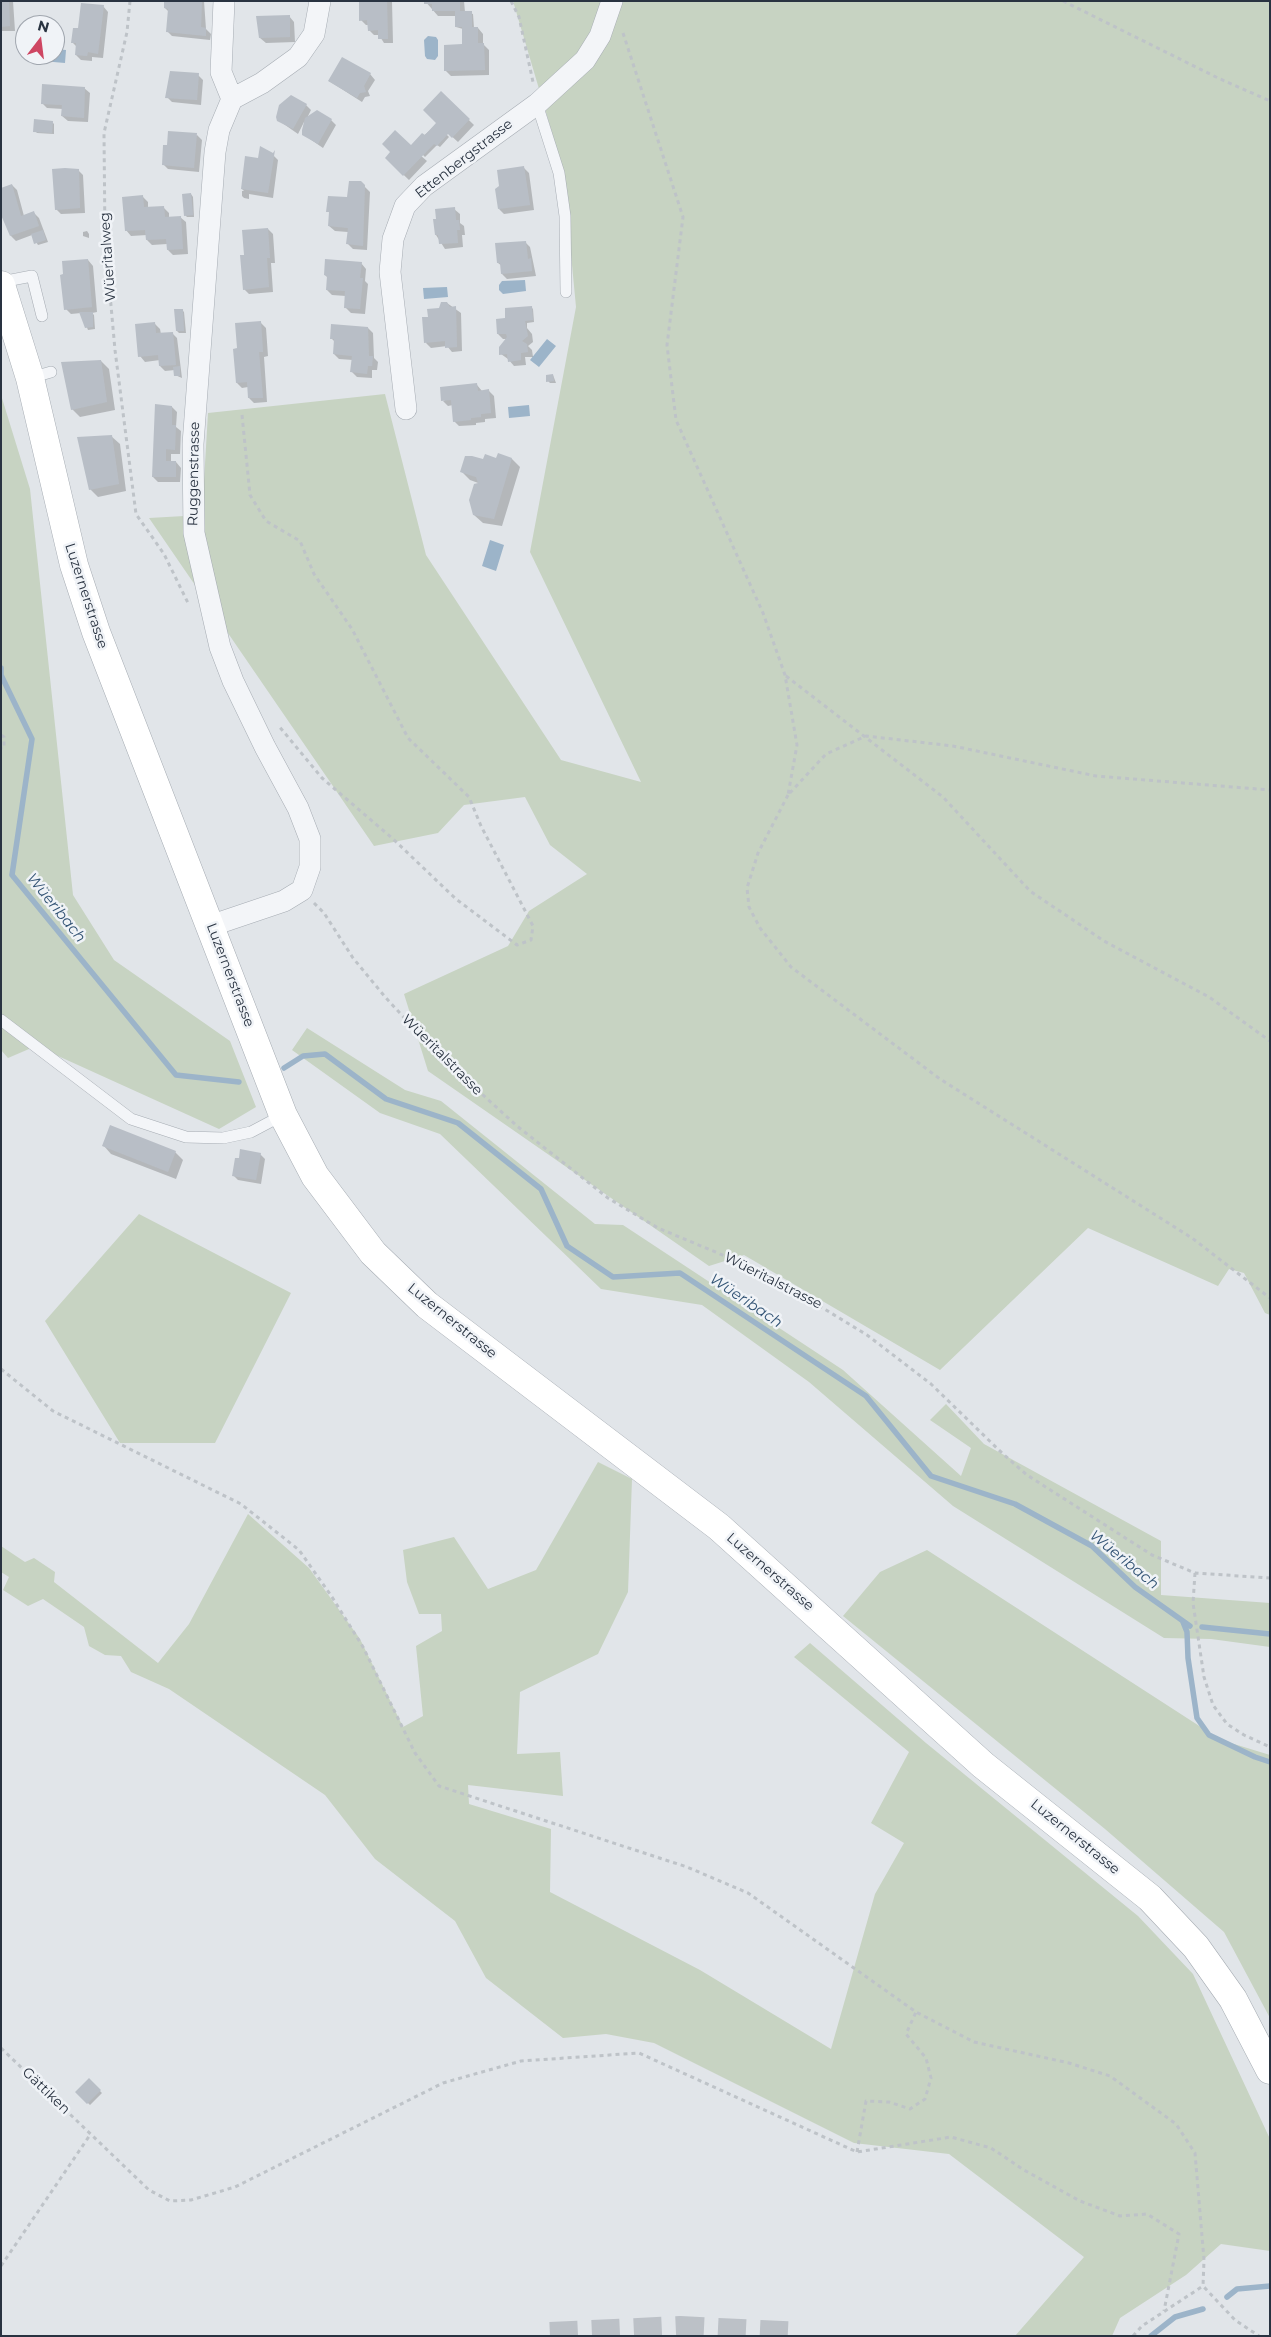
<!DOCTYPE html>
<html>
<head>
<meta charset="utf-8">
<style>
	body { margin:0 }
	#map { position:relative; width:1271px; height:2337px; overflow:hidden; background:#e1e5e9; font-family:Montserrat,sans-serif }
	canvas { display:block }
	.frame { position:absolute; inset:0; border:2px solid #293341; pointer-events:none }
	.north { position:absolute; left:15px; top:15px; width:50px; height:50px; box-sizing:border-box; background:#f0f3f7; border:1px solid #a0a6ae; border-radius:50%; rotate:15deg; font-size:14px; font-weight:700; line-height:20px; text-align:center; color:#293341 }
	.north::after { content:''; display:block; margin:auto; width:18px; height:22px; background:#ce4662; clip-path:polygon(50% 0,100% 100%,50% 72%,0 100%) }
</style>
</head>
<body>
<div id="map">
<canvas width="1271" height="2337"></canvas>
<div class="frame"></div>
<div class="north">N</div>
</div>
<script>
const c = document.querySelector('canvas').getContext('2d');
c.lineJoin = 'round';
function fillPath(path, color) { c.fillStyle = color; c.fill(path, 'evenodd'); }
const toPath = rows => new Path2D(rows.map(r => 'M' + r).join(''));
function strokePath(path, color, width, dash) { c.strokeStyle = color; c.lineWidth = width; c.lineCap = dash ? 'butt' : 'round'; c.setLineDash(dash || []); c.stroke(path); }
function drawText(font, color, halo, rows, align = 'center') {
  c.font = font + ' Montserrat,sans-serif'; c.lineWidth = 5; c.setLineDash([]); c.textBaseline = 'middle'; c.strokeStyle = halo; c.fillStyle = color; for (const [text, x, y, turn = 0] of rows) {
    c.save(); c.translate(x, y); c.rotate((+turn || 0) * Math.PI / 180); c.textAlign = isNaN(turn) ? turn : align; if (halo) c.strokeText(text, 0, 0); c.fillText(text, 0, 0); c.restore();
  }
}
const green = toPath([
	[513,1,1270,1,1270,1315,1265,1313,1244,1273,1229,1269,1218,1286,1088,1228,940,1370,744,1255,709,1266,428,1071,404,994,508,946,529,911,587,874,550,845,525,797,464,805,438,833,374,846,149,518,202,515,208,413,385,394,426,555,561,760,641,782,530,552,576,307,563,170],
	[1,395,30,489,73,895,114,960,230,1041,256,1107,219,1129,36,1046,8,1058,1,1050],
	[307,1028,405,1090,441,1101,595,1224,623,1225,843,1370,961,1476,971,1448,930,1420,946,1404,984,1444,1161,1541,1161,1595,1270,1603,1270,1647,1211,1639,1164,1638,953,1506,809,1382,702,1305,601,1289,440,1134,380,1113,292,1050],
	[139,1214,291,1293,215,1443,120,1443,45,1321],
	[598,1462,632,1479,628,1592,598,1654,520,1692,517,1754,560,1752,563,1796,468,1785,469,1804,551,1829,550,1892,700,1970,831,2049,875,1894,904,1843,871,1823,909,1752,794,1657,810,1643,926,1743,1138,1916,1193,1974,1270,2139,1270,2251,1221,2244,1186,2275,1120,2318,1112,2336,1015,2336,1084,2257,949,2154,854,2143,654,2043,606,2034,563,2038,486,1978,455,1921,375,1859,325,1795,169,1689,131,1672,121,1656,105,1655,89,1646,84,1627,43,1599,28,1606,3,1590,9,1577,1,1572,1,1546,25,1562,34,1558,55,1572,54,1582,158,1663,189,1624,248,1514,309,1568,360,1639,403,1727,423,1716,416,1646,442,1631,441,1614,419,1614,407,1582,403,1550,454,1537,488,1589,536,1570],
	[927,1550,1221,1740,1270,1755,1270,2018,1224,1932,1105,1829,843,1616,880,1572]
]);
const water = toPath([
	[428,36,436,37,438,40,438,56,435,60,427,59,425,56,424,40],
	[55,49,66,50,65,63,42,61,43,55,55,55],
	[525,280,526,291,503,294,499,290,499,285,502,281],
	[447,287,448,297,424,299,423,288],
	[547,339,556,346,539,367,530,360],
	[529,405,530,416,509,418,508,407],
	[490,540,504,545,496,571,482,566]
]);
const shadow = toPath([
	[1,1,13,1,15,31,1,31],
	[166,1,211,1,204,1,206,29,211,34,210,40,172,36,167,31,169,12,165,8],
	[360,1,392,1,393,43,384,43,379,35,374,35,369,30,369,25,366,25,361,20],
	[425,1,464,1,465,12,473,14,474,28,478,28,483,34,483,44,489,50,489,75,451,76,445,70,463,45,463,29,456,27,456,16,438,16],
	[103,6,108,12,103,58,92,57,92,61,81,60,76,55,77,47,72,42,79,30],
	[289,16,294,22,295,42,266,43,260,38,257,17],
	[370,74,375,80,368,91,370,96,365,97,362,102,329,81],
	[198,75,203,80,201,105,172,102,167,97],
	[84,88,90,93,88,122,68,121,62,116,63,109,47,108,42,103],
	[441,93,474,125,458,142,447,132,445,133,449,137,440,147,437,145,425,157,421,153,420,155,427,161,409,180,386,158,411,147,438,123],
	[306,105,311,110,308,116,331,120,336,125,323,148,304,135,304,122,298,134,278,120],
	[52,122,54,124,54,134,37,133,35,131],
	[197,135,202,140,199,172,168,169,163,164],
	[273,155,278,160,273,198,249,194,249,199,244,198,242,196,242,191,244,191,242,189,259,159],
	[524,168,529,173,534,210,504,214,499,209],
	[78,170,83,175,85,213,61,214,56,209],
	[12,185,17,190,24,216,34,213,39,218,48,242,38,245,32,235,16,241,11,236,1,211],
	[364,186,370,192,367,250,353,249,348,244,348,232,335,231,329,226,330,214,328,211],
	[191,194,193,197,194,217,187,217,185,215],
	[143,197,148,202,148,208,163,207,169,213,169,218,180,217,186,222,188,254,173,255,168,250,167,244,152,245,147,240,147,235,131,236,126,230],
	[454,209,460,214,460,223,464,226,465,235,462,235,463,247,445,249,436,235],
	[268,229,273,234,275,263,271,263,273,292,249,294,244,289,246,256],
	[87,231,89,234,89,238,83,236,83,232],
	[525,242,530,247,536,276,507,279,502,274,502,266,498,263],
	[88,260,93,266,97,312,92,313,94,315,95,329,88,330,81,313,71,314,66,309],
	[361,263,366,269,365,281,368,284,365,314,351,313,345,307,346,296,332,295,327,290,328,278,325,275],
	[447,303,461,313,462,351,452,352,447,346,431,348,426,343,440,309],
	[531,307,533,309,534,322,527,323,527,328,532,334,533,342,528,346,532,350,533,357,525,357,526,365,514,366,508,359,501,354,507,339,503,339,498,334,506,319],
	[182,310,184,312,186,333,179,333,177,331],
	[261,323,266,328,268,356,264,357,267,402,254,403,249,398,248,387,242,388,237,383,239,350],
	[155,324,160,329,161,334,172,333,177,338,182,378,175,375,175,370,165,371,160,366,160,360,145,362,140,356],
	[368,328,373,333,374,358,378,362,377,370,372,370,372,378,357,377,352,372,353,360,339,359,334,354,335,342,331,338],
	[101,361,109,369,115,410,80,417,72,409],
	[553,375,556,383,550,383,548,381],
	[477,385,482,391,489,391,494,396,496,418,485,419,485,422,476,423,476,425,459,426,454,421,453,405,448,406,443,401],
	[172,407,177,412,176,427,181,431,180,454,171,454,171,462,176,462,181,468,180,482,158,482,153,477],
	[111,436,120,444,126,491,98,497,90,489],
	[499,455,512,459,520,467,502,526,483,523,474,515,481,484,470,480,462,472,484,461,497,460],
	[104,1146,175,1152,183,1160,176,1179,111,1154],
	[260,1154,265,1159,261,1184,238,1180,233,1175],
	[89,2080,102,2093,90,2105,77,2092]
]);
const stream = toPath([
	[1,668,1,675,32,739,12,875,176,1075,239,1082],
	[284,1068,303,1056,325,1054,386,1099,458,1123,541,1189,567,1246,613,1277,680,1273,866,1396,931,1476,1015,1504,1092,1546,1135,1587,1190,1626],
	[1183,1622,1187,1632,1188,1658,1197,1718,1209,1735,1255,1757,1270,1762],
	[1202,1627,1270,1634],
	[1227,2297,1237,2289,1270,2286],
	[1151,2336,1175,2317,1203,2309]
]);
const building = toPath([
	[1,1,9,1,10,26,1,27],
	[164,1,202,2,201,27,206,28,206,36,166,32,168,9,164,8],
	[359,1,387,1,388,39,378,39,378,30,368,31,367,20,359,21],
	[424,1,460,1,460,11,472,11,472,27,478,27,478,43,484,43,485,70,444,71,444,45,462,44,462,27,455,27,455,11,432,11,432,4,424,4],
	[81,3,104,5,98,54,88,52,87,56,75,55,76,43,71,43,73,28,78,28],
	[290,15,290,37,259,38,256,16],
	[342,57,371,73,364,86,366,92,360,93,357,98,328,81],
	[170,71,199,73,197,100,165,98],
	[42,84,85,87,84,118,61,116,62,105,41,104],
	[441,91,470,119,452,138,448,134,437,146,434,144,403,176,385,158,390,152,382,144,395,130,411,145,422,133,425,135,436,123,423,110],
	[291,95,307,104,293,129,277,121,276,117,279,105],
	[317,110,332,119,318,144,302,135,302,130,305,118],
	[34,119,53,121,52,133,33,132],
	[168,131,197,133,194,168,162,165,163,145,167,145],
	[260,146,273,153,275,150,268,193,241,189,245,156,258,158],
	[524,166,530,205,498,209,495,189,499,186,497,170],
	[65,168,79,169,80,208,55,210,52,169],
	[349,181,361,181,365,185,363,246,346,244,348,228,328,226,329,212,326,212,328,196,347,197],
	[12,184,21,216,34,211,39,226,10,236,1,215,1,188],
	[191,193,193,215,184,216,182,194],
	[143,195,144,207,164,206,165,217,181,216,183,249,167,250,166,239,146,240,145,230,125,231,122,197],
	[455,207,456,220,459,220,460,230,457,230,458,243,439,244,438,235,435,235,433,219,436,219,435,209],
	[268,228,270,258,267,258,269,287,243,290,240,255,244,255,242,230],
	[43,230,46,240,34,244,31,234],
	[526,241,528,259,531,258,532,271,501,274,500,263,497,263,495,243],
	[88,259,92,307,64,310,60,275,63,274,62,261],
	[325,259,362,262,360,278,363,278,360,309,344,308,345,291,326,290,327,276,324,275],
	[441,302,447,302,450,307,456,306,457,347,445,348,445,341,424,343,422,317,428,317,427,309,439,308],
	[532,306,533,320,525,321,528,336,522,341,527,344,528,352,521,353,521,360,508,362,507,354,499,355,499,347,507,337,506,334,497,334,496,319,505,318,505,308],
	[174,309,183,309,184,331,176,331],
	[79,312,93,312,93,327,85,328],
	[261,321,263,352,259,352,263,398,248,398,247,382,236,383,233,349,237,348,235,323],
	[155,322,156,333,173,332,176,365,159,366,158,355,138,357,135,324],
	[331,324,368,327,369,356,373,356,372,366,368,366,367,374,350,372,352,356,333,354,334,339,330,339],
	[101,360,107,402,71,410,61,362],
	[180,366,180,376,174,376,173,367],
	[553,374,554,381,546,382,546,375],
	[477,383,478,391,489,389,491,413,481,414,481,417,471,418,471,420,453,422,451,400,441,401,440,387],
	[155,404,172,406,172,425,176,425,175,450,166,449,166,461,176,461,176,477,152,477],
	[112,435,119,484,89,490,77,437],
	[498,453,512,458,494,519,473,515,469,500,474,484,478,483,476,477,460,472,465,456,472,456,483,459,485,454,496,458],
	[110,1125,176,1151,168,1172,102,1146],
	[240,1149,261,1153,256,1180,232,1176,235,1158,239,1158],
	[89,2078,101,2090,87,2104,75,2092]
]);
const motorwayTunnel = toPath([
	[550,2336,680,2330,801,2336]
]);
const path = toPath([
	[130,1,127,32,104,133,105,239,115,350,136,514,164,554,189,605],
	[511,1,519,17,533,82],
	[1063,1,1218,78,1270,101],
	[623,33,683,217,667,345,676,420,763,613,785,675,797,745,788,795,826,754,866,736,953,746,1096,776,1270,790],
	[242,415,250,495,266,521,300,541,314,574,352,629,408,738,469,797,481,826,533,926,531,940,517,945,456,899,392,838,322,778,278,725],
	[786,676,943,797,1030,891,1104,941,1209,997,1270,1041],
	[1,735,4,737,4,748,1,748],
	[788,795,758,853,747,888,749,907,760,928,791,967,940,1079,1192,1238,1270,1298],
	[314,903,324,913,353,958,386,998,422,1037,461,1075,517,1126,608,1198,658,1228,749,1266,782,1283,867,1335,931,1384,1003,1454,1027,1475,1152,1555,1195,1573,1270,1578],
	[1,1369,53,1411,241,1504,299,1550,332,1597,363,1647,415,1753,439,1786,687,1867,748,1893,916,2012,974,2042,1069,2063,1110,2076,1176,2124,1195,2153,1204,2260,1203,2286,1235,2320,1259,2336],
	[1195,1573,1193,1603,1204,1677,1213,1705,1227,1724,1244,1735,1270,1747],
	[1,2048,149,2190,170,2201,191,2200,235,2187,443,2083,521,2061,639,2053,857,2152,951,2137,991,2148,1024,2170,1080,2201,1120,2216,1147,2214,1179,2234,1164,2311],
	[857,2152,866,2101,889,2102,910,2109,925,2099,931,2078,926,2058,906,2034,916,2012],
	[1,2266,90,2135],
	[1133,2336,1142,2326,1203,2286]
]);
const service = toPath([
	[537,104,559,173,565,216,566,292],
	[1,282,32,276,42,316],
	[30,378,51,372],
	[1,1020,131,1119,186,1137,223,1138,251,1132,283,1115]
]);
const minor = toPath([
	[232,99,262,83,298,57,314,34,320,1],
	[406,409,390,272,393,239,405,206,424,186,537,104,585,60,600,36,612,1],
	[210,926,284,901,302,890,310,867,310,839,298,808,265,747,233,681,220,647,194,533,193,444,215,152,219,130,232,99,221,72,224,1]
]);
const secondary = toPath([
	[1,285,30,378,74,565,96,632,283,1115,315,1176,373,1253,427,1305,719,1527,983,1765,1150,1898,1196,1947,1233,1999,1270,2070]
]);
const streetNames = [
	["Ettenbergstrasse",464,159,-38],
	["Wüeritalweg",108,257,-94],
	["Ruggenstrasse",194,474,-89],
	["Luzernerstrasse",86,596,72],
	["Luzernerstrasse",230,975,69],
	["Wüeritalstrasse",442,1055,45],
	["Wüeritalstrasse",773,1281,27],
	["Luzernerstrasse",452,1321,39],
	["Luzernerstrasse",770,1572,41],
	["Luzernerstrasse",1075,1837,39],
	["Gättiken",46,2091,44]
];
const waterNames = [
	["Wüeribach",56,908,51],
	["Wüeribach",746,1301,34],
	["Wüeribach",1124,1560,39]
];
fillPath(green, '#c7d3c2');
fillPath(water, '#9cb4c9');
fillPath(shadow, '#0003');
strokePath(stream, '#9cb4c9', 5.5);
fillPath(building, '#b8bec6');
strokePath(motorwayTunnel, '#bcc1c7', 28, [28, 14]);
strokePath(service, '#a6acb3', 12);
strokePath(minor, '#a6acb3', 22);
strokePath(secondary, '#a6acb3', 29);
strokePath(path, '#bec3c8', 3, [4, 4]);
strokePath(service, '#f3f5f8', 11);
strokePath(minor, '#f3f5f8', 21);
strokePath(secondary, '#fff', 28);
drawText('14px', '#293341', '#f0f3f7', streetNames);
drawText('italic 15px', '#335475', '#f0f3f7', waterNames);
</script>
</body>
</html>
